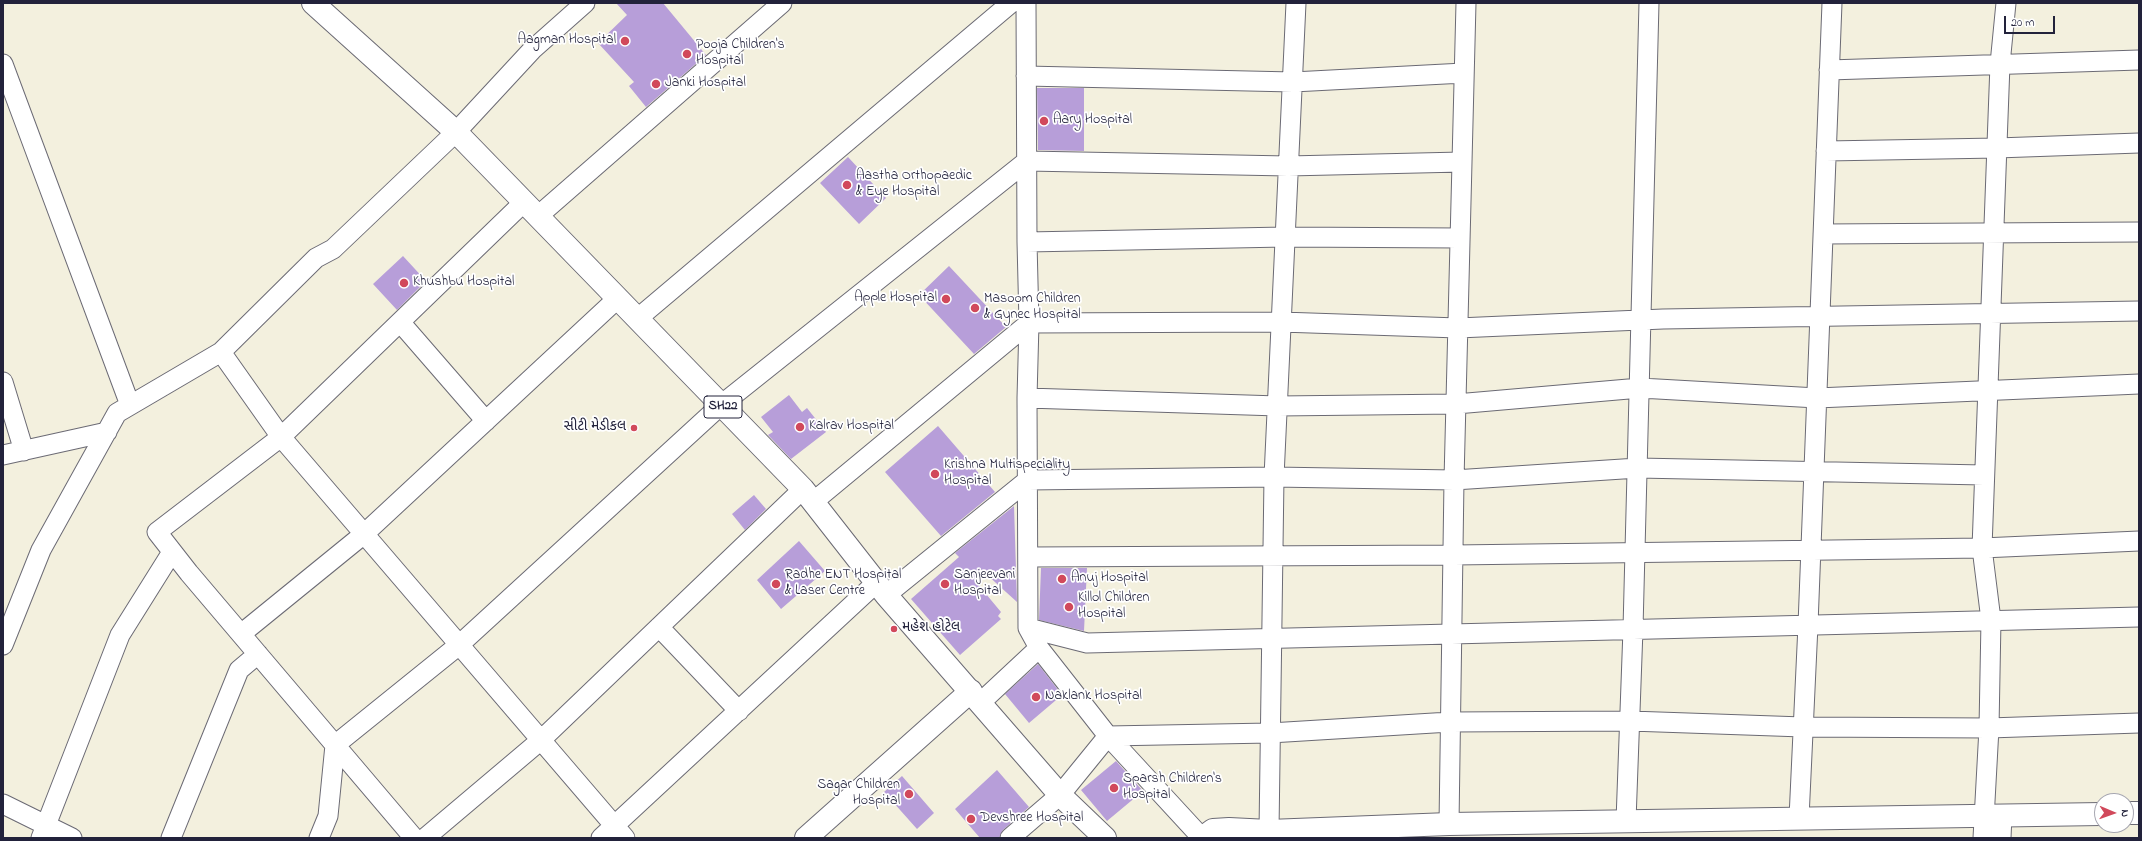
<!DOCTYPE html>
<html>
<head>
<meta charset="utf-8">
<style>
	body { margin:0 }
	#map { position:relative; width:2142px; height:841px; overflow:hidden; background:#f3f0de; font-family:"Indie Flower",sans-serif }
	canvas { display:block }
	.frame { position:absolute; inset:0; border:4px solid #22223b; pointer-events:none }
	.north { position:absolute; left:2094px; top:793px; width:40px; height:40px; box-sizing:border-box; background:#fff; border:1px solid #a7a7b1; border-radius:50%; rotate:92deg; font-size:11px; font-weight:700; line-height:16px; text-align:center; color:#22223b }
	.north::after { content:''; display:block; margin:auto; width:14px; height:18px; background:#d1495b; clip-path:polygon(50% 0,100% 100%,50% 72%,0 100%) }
	.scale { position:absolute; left:2004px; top:16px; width:51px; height:18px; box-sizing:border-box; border:2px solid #22223b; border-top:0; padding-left:5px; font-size:12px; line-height:14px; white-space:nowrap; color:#22223b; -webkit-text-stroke:3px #fff; paint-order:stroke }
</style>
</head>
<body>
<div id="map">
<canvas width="2142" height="841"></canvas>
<div class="frame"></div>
<div class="north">N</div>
<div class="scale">20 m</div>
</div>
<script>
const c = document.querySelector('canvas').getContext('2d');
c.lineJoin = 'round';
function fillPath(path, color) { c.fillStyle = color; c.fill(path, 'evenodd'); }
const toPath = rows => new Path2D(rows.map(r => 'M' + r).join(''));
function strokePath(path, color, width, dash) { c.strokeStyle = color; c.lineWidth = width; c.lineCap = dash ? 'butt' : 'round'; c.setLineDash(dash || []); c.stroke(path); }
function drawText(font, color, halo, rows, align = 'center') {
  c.font = font + ' "Indie Flower","Noto Sans Gujarati",sans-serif'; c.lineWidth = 3.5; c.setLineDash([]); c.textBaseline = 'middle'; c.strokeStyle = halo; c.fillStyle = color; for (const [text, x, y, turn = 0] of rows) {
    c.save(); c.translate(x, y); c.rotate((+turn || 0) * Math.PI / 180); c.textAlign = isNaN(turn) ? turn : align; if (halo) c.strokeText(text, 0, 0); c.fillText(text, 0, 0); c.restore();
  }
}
const building = toPath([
	[616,3,663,3,706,55,646,107,629,86,634,82,598,43,627,15],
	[1037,88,1084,88,1084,151,1038,150],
	[848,157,886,198,859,224,820,183],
	[403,256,426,281,397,310,373,284],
	[949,266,1006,327,974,354,919,295],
	[789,395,802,412,807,408,826,432,791,459,768,435,773,432,761,417],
	[938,426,995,492,941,536,885,472],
	[754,495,766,509,745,530,732,514],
	[1014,506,1017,602,985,573,976,582,1001,612,998,616,1001,619,960,655,911,599,959,557,955,553],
	[799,541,825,571,781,609,757,580],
	[1041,568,1087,568,1084,631,1039,620],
	[1038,664,1062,695,1029,723,1005,694],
	[1116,761,1143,791,1107,821,1081,790],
	[997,770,1029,807,1003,830,999,838,980,838,955,809],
	[902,776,934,813,917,829,884,792]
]);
const minor = toPath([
	[1026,3,1027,242,1029,323,1027,398,1028,628,1039,648,1108,736,1202,838],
	[3,64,130,405],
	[1829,70,2139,60],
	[1026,76,1293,82,1464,73],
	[1826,151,1997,148,2139,143],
	[538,216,782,3],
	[1823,234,2139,232],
	[1027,242,1285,237,1460,238],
	[637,319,1011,3],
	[400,322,486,421],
	[221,352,316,258,333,249,456,132,532,50,585,3],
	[3,382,24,451],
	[1027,398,1278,406,1456,404,1640,388,1817,398,2139,384],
	[3,455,107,432],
	[813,502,1029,323,1281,322,1458,328,1663,319,2139,311],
	[1029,557,1454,555,1982,548,2139,541],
	[886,595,1028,480,1274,477,1454,480,1638,468,1984,475],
	[659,627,739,711],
	[1028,628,1087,643,2139,617],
	[241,634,364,534,618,298],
	[3,645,41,550,117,413,221,352,281,437,625,838],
	[980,703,1039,648],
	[3,804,72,838],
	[1799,818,1808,625,1832,3],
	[1626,821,1633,629,1649,3],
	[1449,824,1454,480,1466,3],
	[1269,831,1274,477,1296,3],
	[41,838,120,635,172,552],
	[171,838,239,670,258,654],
	[319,838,328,816,335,745,459,645,721,405,1027,161,1288,166,1462,162],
	[414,838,189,573,157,532,281,437,524,202],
	[425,838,541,740,803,489],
	[601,838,876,583],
	[1010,838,1060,795,1108,736,1270,733,1450,722,1630,721,1803,727,1989,728,2139,723],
	[1983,838,1989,728,1991,620,1982,548,2000,64,2006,3],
	[2001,838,2002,815]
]);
const tertiary = toPath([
	[2126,813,2139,813],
	[806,838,971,691],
	[1202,838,1213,830,1229,829,1269,831,1449,824,2102,814]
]);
const primary = toPath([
	[313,3,456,132,803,489,886,595,1060,795,1105,838]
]);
const markers = [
	[625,41,5,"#d1495b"],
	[687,54,5,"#d1495b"],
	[656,84,5,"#d1495b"],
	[1044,121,5,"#d1495b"],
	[847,185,5,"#d1495b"],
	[404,283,5,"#d1495b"],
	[946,299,5,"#d1495b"],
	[975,308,5,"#d1495b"],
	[800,427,5,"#d1495b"],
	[634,428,4,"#d1495b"],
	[935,474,5,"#d1495b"],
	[1062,579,5,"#d1495b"],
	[776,584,5,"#d1495b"],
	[945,584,5,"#d1495b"],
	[1069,607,5,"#d1495b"],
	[894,629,4,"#d1495b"],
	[1036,697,5,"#d1495b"],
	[1114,788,5,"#d1495b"],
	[909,794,5,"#d1495b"],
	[971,819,5,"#d1495b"]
];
const shields = [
	[723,407,38]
];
const shieldNames = [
	["SH22",723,407]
];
const poiNames = [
	["Aagman Hospital",616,41,"right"],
	["Pooja Children's",696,46],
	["Hospital",696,62],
	["Janki Hospital",665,84],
	["Aary Hospital",1053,121],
	["Aastha Orthopaedic",856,177],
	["& Eye Hospital",856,193],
	["Khushbu Hospital",413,283],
	["Apple Hospital",937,299,"right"],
	["Masoom Children",984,300],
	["& Gynec Hospital",984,316],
	["Kalrav Hospital",809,427],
	["સીટી મેડીકલ",626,428,"right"],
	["Krishna Multispeciality",944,466],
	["Hospital",944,482],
	["Radhe ENT Hospital",785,576],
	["& Laser Centre",785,592],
	["Sanjeevani",954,576],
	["Hospital",954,592],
	["Anuj Hospital",1071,579],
	["Killol Children",1078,599],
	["Hospital",1078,615],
	["મહેશ હોટેલ",902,629],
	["Naklank Hospital",1045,697],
	["Sparsh Children's",1123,780],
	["Hospital",1123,796],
	["Sagar Children",900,786,"right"],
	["Hospital",900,802,"right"],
	["Devshree Hospital",980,819]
];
fillPath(building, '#b79ed9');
strokePath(minor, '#6b6a74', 21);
strokePath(tertiary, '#6b6a74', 24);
strokePath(primary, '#6b6a74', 24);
strokePath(minor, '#fff', 19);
strokePath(tertiary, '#fff', 22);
strokePath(primary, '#fff', 22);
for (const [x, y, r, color] of markers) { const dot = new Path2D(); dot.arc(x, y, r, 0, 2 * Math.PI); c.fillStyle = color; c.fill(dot); strokePath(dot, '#fff', 1.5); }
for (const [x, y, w] of shields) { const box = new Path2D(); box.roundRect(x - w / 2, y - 11, w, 22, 3); c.fillStyle = '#fff'; c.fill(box); strokePath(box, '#22223b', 1); }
drawText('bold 13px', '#22223b', null, shieldNames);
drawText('14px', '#22223b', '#fff', poiNames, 'left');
</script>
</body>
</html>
